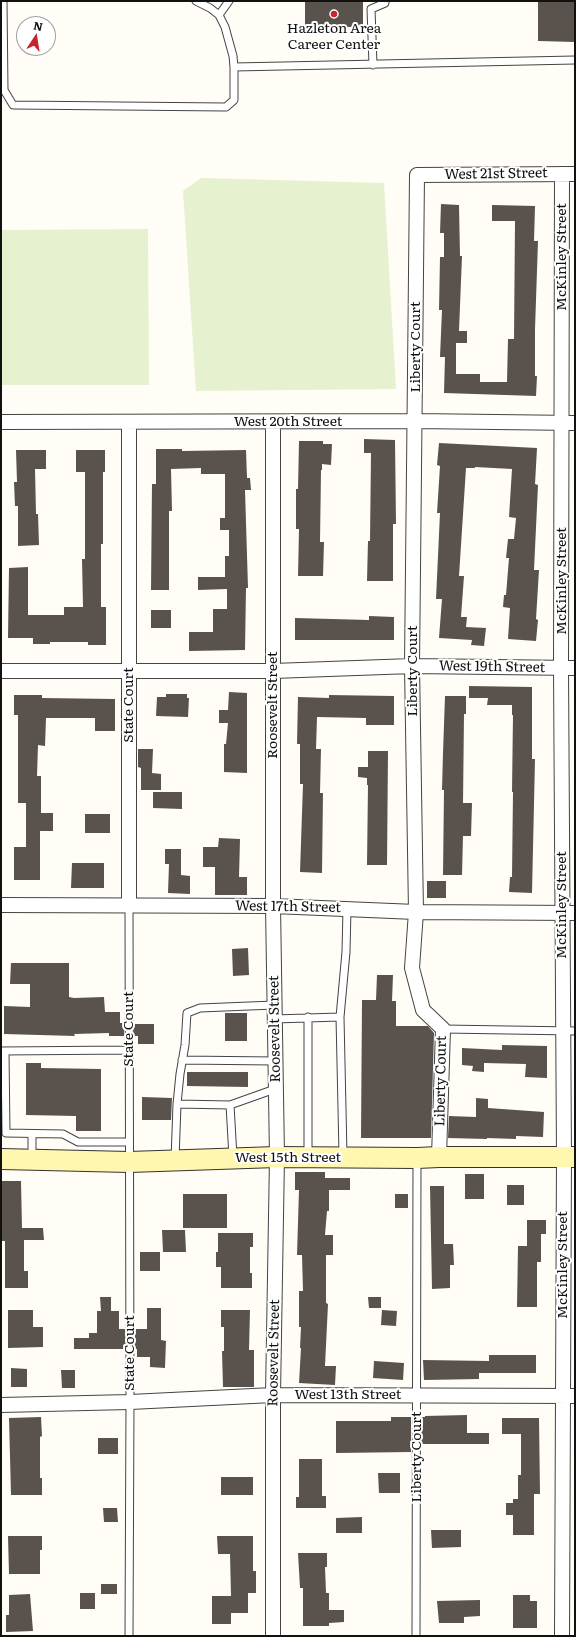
<!DOCTYPE html>
<html>
<head>
<meta charset="utf-8">
<style>
	body { margin:0 }
	#map { position:relative; width:576px; height:1637px; overflow:hidden; background:#fffdf5; font-family:Literata,serif }
	canvas { display:block }
	.frame { position:absolute; inset:0; border:2px solid #111; pointer-events:none }
	.north { position:absolute; left:16px; top:16px; width:40px; height:40px; box-sizing:border-box; background:#fff; border:1px solid #a0a0a0; border-radius:50%; rotate:12deg; font-size:11px; font-weight:700; line-height:16px; text-align:center; color:#111 }
	.north::after { content:''; display:block; margin:auto; width:14px; height:18px; background:#c4262e; clip-path:polygon(50% 0,100% 100%,50% 72%,0 100%) }
</style>
</head>
<body>
<div id="map">
<canvas width="576" height="1637"></canvas>
<div class="frame"></div>
<div class="north">N</div>
</div>
<script>
const c = document.querySelector('canvas').getContext('2d');
c.lineJoin = 'round';
function fillPath(path, color) { c.fillStyle = color; c.fill(path, 'evenodd'); }
const toPath = rows => new Path2D(rows.map(r => 'M' + r).join(''));
function strokePath(path, color, width, dash) { c.strokeStyle = color; c.lineWidth = width; c.lineCap = dash ? 'butt' : 'round'; c.setLineDash(dash || []); c.stroke(path); }
function drawText(font, color, halo, rows, align = 'center') {
  c.font = font + ' Literata,serif'; c.lineWidth = 4; c.setLineDash([]); c.textBaseline = 'middle'; c.strokeStyle = halo; c.fillStyle = color; for (const [text, x, y, turn = 0] of rows) {
    c.save(); c.translate(x, y); c.rotate((+turn || 0) * Math.PI / 180); c.textAlign = isNaN(turn) ? turn : align; if (halo) c.strokeText(text, 0, 0); c.fillText(text, 0, 0); c.restore();
  }
}
const pitch = toPath([
	[201,178,384,183,396,389,196,391,183,191],
	[148,229,149,385,1,385,1,230]
]);
const building = toPath([
	[305,1,363,1,363,27,305,27],
	[538,1,575,1,575,42,538,41],
	[441,204,459,205,460,256,462,256,459,331,467,331,467,343,456,343,456,374,480,374,480,382,507,382,508,339,514,339,515,221,492,221,492,205,535,206,534,241,538,241,535,329,535,376,537,376,536,396,444,393,445,357,440,357,442,310,439,310,440,257,444,257,444,233,440,233],
	[364,439,395,440,396,524,393,524,393,581,367,581,368,541,370,541,371,453,364,453],
	[299,441,323,441,323,444,332,444,331,465,322,464,322,470,321,470,320,542,324,542,323,576,298,576,299,529,296,529,296,489,298,489],
	[439,443,537,448,535,484,538,485,534,570,539,570,536,619,538,620,536,641,508,639,510,608,503,607,504,595,506,595,509,558,506,558,508,539,514,539,516,518,509,517,512,469,475,467,475,468,466,468,459,576,464,576,461,617,467,617,466,627,486,628,484,646,471,645,472,640,439,638,442,599,436,599,440,513,437,513,440,466,437,465],
	[156,449,182,449,182,451,246,450,247,478,250,478,251,490,245,490,248,588,246,588,245,650,189,651,189,632,213,632,213,609,227,609,227,589,198,590,198,577,225,577,225,556,229,556,229,530,220,530,220,518,225,518,225,474,201,474,201,468,171,469,172,511,169,511,169,590,151,590,152,484,156,484],
	[16,450,46,450,46,469,35,469,36,514,38,514,39,545,18,546,18,506,15,506,14,482,17,482],
	[76,450,105,450,105,472,103,472,103,544,101,544,101,607,106,607,106,645,88,645,88,642,50,642,50,644,33,644,33,638,8,638,9,568,28,567,28,615,64,615,64,607,83,607,82,559,85,559,85,472,76,472],
	[151,610,171,610,171,628,151,628],
	[369,616,394,617,394,640,295,640,295,618,369,620],
	[469,686,532,687,532,759,535,759,532,893,509,892,510,877,512,877,513,792,512,792,513,715,512,715,512,705,487,705,488,698,469,698],
	[229,692,247,693,247,773,224,772,224,744,226,744,228,723,219,723,219,710,228,710],
	[166,694,187,694,187,698,189,698,188,717,156,716,157,697,166,697],
	[14,695,42,695,42,698,115,699,115,731,95,731,95,718,46,718,45,746,38,745,37,776,41,776,41,813,53,813,53,831,40,831,40,880,14,880,14,847,26,847,26,803,18,803,18,715,14,715],
	[329,695,394,696,394,725,366,725,366,718,317,717,316,749,321,749,320,793,323,793,322,873,300,872,303,784,300,784,300,744,297,744,298,697,329,698],
	[445,696,466,696,466,714,464,714,463,803,472,803,471,836,463,836,462,875,443,875,444,790,442,790,443,753],
	[138,749,153,749,152,773,161,774,161,790,141,790,141,768,138,767],
	[368,751,388,751,387,865,367,865,368,785,367,785,367,778,358,777,358,767,368,767],
	[153,792,182,792,182,809,153,808],
	[85,814,110,814,110,833,85,833],
	[219,838,240,839,239,877,247,877,247,895,215,895,215,867,203,867,203,847,218,847],
	[165,849,181,849,181,875,190,876,190,894,168,893,169,864,165,864],
	[72,863,104,863,104,888,71,888],
	[427,881,446,881,446,898,427,898],
	[248,948,249,975,233,976,232,949],
	[11,963,69,963,69,997,74,998,104,997,105,1012,120,1012,120,1023,124,1023,124,1036,109,1036,109,1033,74,1034,75,1036,4,1034,4,1006,30,1007,30,984,10,984],
	[377,975,393,975,392,1001,396,1001,396,1026,428,1026,434,1033,431,1138,361,1138,362,1000,376,1000],
	[225,1013,247,1013,247,1041,225,1041],
	[134,1024,154,1024,154,1044,138,1044,138,1036,134,1036],
	[502,1045,547,1046,547,1078,525,1077,526,1064,484,1063,484,1072,472,1071,473,1066,462,1065,462,1048,502,1050],
	[26,1063,41,1063,41,1068,101,1069,101,1131,76,1131,76,1116,26,1115],
	[187,1072,248,1072,248,1087,187,1086],
	[142,1097,172,1098,171,1120,142,1120],
	[476,1098,488,1099,488,1108,544,1112,543,1137,516,1136,516,1139,487,1138,487,1139,448,1138,449,1116,476,1117],
	[295,1172,325,1172,325,1178,350,1178,350,1190,329,1190,329,1211,327,1211,325,1235,333,1235,333,1255,326,1255,326,1303,328,1304,325,1366,336,1366,335,1385,299,1383,301,1348,300,1348,301,1327,299,1327,299,1291,303,1291,302,1255,297,1255,299,1190,295,1190],
	[465,1174,484,1174,484,1199,465,1199],
	[1,1181,21,1181,22,1228,43,1228,44,1240,24,1240,24,1271,28,1271,28,1288,5,1288,5,1241,1,1241],
	[507,1185,524,1185,524,1205,507,1205],
	[430,1186,444,1186,444,1244,453,1244,454,1265,450,1265,450,1288,432,1289],
	[183,1194,227,1194,227,1228,183,1228],
	[395,1194,408,1194,408,1208,395,1208],
	[527,1220,546,1220,546,1234,541,1234,541,1262,537,1262,537,1307,517,1307,518,1246,527,1246],
	[162,1230,185,1230,186,1252,163,1252],
	[218,1233,253,1233,253,1247,250,1247,250,1273,252,1273,252,1288,221,1288,221,1267,216,1267,216,1252,218,1252],
	[140,1252,160,1252,160,1271,140,1271],
	[100,1297,111,1297,111,1311,119,1311,119,1329,125,1329,125,1349,74,1349,74,1338,89,1338,89,1333,97,1333,97,1311,101,1311],
	[368,1297,381,1297,381,1308,369,1308],
	[147,1308,161,1308,161,1340,166,1341,165,1368,150,1367,150,1357,137,1357,137,1349,135,1349,135,1329,147,1329],
	[8,1310,33,1310,33,1327,43,1327,43,1347,8,1348],
	[221,1310,250,1310,249,1350,254,1350,254,1387,223,1387,222,1351,224,1351,224,1327,221,1327],
	[382,1310,397,1311,396,1326,381,1325],
	[489,1355,536,1355,536,1373,479,1373,479,1379,424,1380,423,1360,489,1361],
	[374,1361,404,1363,403,1380,373,1378],
	[11,1368,27,1369,27,1387,11,1387],
	[61,1370,75,1370,75,1388,62,1388],
	[467,1415,467,1433,489,1433,489,1444,421,1444,421,1417,425,1417,425,1416],
	[41,1417,42,1436,40,1437,40,1478,42,1478,42,1495,11,1495,9,1418],
	[391,1417,411,1417,411,1452,336,1453,336,1421,391,1421],
	[502,1418,539,1418,540,1494,534,1494,534,1535,513,1535,513,1515,506,1515,506,1503,513,1503,513,1499,518,1499,518,1475,521,1475,521,1434,502,1434],
	[98,1438,118,1438,118,1454,98,1454],
	[299,1459,322,1459,322,1496,326,1496,326,1508,296,1508,296,1497,299,1497],
	[378,1473,400,1473,400,1493,379,1493],
	[221,1477,253,1477,253,1495,221,1495],
	[103,1508,117,1508,118,1522,104,1522],
	[362,1517,362,1533,336,1533,336,1518],
	[431,1530,461,1530,461,1547,432,1548],
	[8,1536,42,1536,42,1550,40,1550,40,1574,9,1574],
	[217,1536,253,1536,253,1571,256,1571,256,1593,248,1593,248,1613,231,1613,231,1624,212,1624,212,1596,231,1596,230,1554,218,1554],
	[298,1553,327,1553,327,1567,325,1567,326,1593,329,1593,329,1610,344,1610,344,1622,329,1623,329,1626,303,1626,303,1588,300,1588],
	[101,1584,117,1584,117,1594,101,1594],
	[80,1593,95,1593,95,1609,80,1609],
	[30,1594,33,1631,6,1632,6,1615,9,1615,9,1595],
	[513,1595,530,1595,530,1601,537,1601,537,1628,513,1628],
	[480,1600,480,1616,464,1617,464,1623,439,1623,437,1601]
]);
const service = toPath([
	[3,1,4,90,13,105,226,107,234,100,234,67,233,56,225,27,219,15,229,1],
	[196,1,210,8,219,15],
	[373,65,371,9,385,3,385,1],
	[234,67,575,60],
	[274,1019,340,1017],
	[443,1029,575,1031],
	[1,1051,129,1050],
	[5,1051,6,1133,63,1134,78,1142,129,1142],
	[182,1060,275,1061],
	[177,1104,180,1074,185,1045,187,1013,200,1008,274,1005],
	[230,1105,275,1089],
	[343,1155,340,1017,346,952,347,909],
	[308,1157,308,1017],
	[32,1158,32,1134],
	[175,1160,177,1104,230,1105,233,1157],
	[129,1636,130,1402,129,906],
	[416,1636,417,1158]
]);
const minor = toPath([
	[1,422,415,421,575,423],
	[129,422,129,906],
	[1,671,273,671,412,666,575,668],
	[1,905,273,906,416,912,575,913],
	[439,1157,443,1029,423,1010,412,968,416,912,412,666,417,175,575,174],
	[1,1405,130,1402,273,1395,575,1396],
	[273,1636,273,1395,277,1157,273,906,273,422],
	[562,1636,564,1157,561,668,562,174]
]);
const secondary = toPath([
	[1,1159,129,1162,277,1157,417,1158,439,1157,575,1157]
]);
const markers = [
	[334,14,4,"#c4262e"]
];
const poiNames = [
	["Hazleton Area",334,29],
	["Career Center",334,45]
];
const streetNames = [
	["West 21st Street",496,174,-1],
	["McKinley Street",562,257,-90],
	["Liberty Court",416,347,-90],
	["West 20th Street",288,422],
	["McKinley Street",562,581,-90],
	["West 19th Street",492,667,1],
	["Liberty Court",413,671,-90],
	["State Court",129,705,-90],
	["Roosevelt Street",273,705,-90],
	["McKinley Street",562,905,-90],
	["West 17th Street",288,907,1],
	["State Court",129,1029,-90],
	["Roosevelt Street",275,1029,-91],
	["Liberty Court",441,1081,-89],
	["West 15th Street",288,1158],
	["McKinley Street",563,1265,-90],
	["State Court",130,1353,-90],
	["Roosevelt Street",274,1353,-89],
	["West 13th Street",348,1395],
	["Liberty Court",417,1457,-90]
];
fillPath(pitch, '#e6f2cf');
fillPath(building, '#5a524d');
strokePath(service, '#444', 9);
strokePath(minor, '#444', 16);
strokePath(secondary, '#333', 22);
strokePath(service, '#fff', 7);
strokePath(minor, '#fff', 14);
strokePath(secondary, '#fff6b0', 20);
for (const [x, y, r, color] of markers) { const dot = new Path2D(); dot.arc(x, y, r, 0, 2 * Math.PI); c.fillStyle = color; c.fill(dot); strokePath(dot, '#fff', 1.5); }
drawText('14px', '#111', '#fff', poiNames);
drawText('14px', '#111', '#fff', streetNames);
</script>
</body>
</html>
